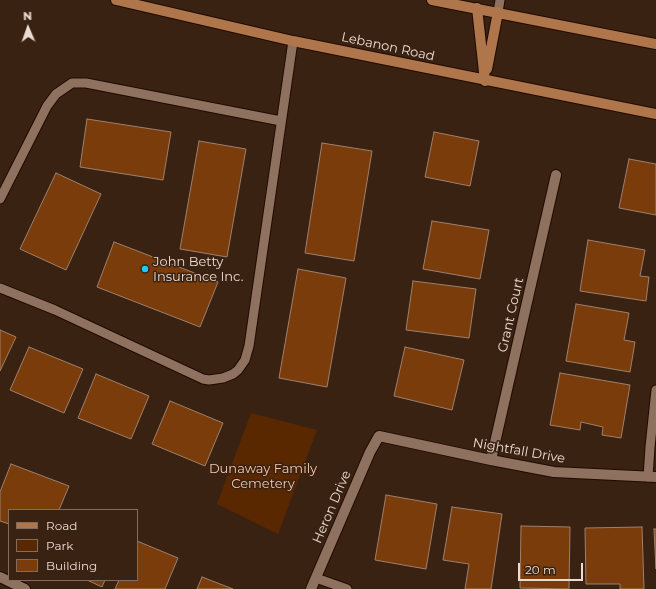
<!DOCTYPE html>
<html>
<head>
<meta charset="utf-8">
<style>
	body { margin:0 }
	#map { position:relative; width:656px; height:589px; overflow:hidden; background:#3a2212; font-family:Montserrat,sans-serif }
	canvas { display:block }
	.legend { position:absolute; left:8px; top:509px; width:130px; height:72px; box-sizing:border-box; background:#3a2212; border:1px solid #816c5e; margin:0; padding:5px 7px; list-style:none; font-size:12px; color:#ebdbd1 }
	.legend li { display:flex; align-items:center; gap:8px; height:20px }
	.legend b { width:20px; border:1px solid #816c5e }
	.north { position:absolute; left:8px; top:8px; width:40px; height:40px; -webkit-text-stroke:3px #3a2212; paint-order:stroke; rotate:358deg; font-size:11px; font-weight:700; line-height:16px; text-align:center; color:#ebdbd1 }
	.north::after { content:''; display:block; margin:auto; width:14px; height:18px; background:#ebdbd1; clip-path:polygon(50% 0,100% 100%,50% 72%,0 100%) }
	.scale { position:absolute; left:518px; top:563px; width:65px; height:18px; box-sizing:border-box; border:2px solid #ebdbd1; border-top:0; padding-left:5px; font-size:12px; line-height:14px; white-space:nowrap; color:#ebdbd1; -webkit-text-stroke:3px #3a2212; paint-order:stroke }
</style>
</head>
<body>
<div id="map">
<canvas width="656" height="589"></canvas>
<ul class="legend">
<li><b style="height:5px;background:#af764c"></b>Road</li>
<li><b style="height:11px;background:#592700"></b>Park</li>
<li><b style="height:11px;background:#7a3c0a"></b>Building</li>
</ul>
<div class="north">N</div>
<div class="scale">20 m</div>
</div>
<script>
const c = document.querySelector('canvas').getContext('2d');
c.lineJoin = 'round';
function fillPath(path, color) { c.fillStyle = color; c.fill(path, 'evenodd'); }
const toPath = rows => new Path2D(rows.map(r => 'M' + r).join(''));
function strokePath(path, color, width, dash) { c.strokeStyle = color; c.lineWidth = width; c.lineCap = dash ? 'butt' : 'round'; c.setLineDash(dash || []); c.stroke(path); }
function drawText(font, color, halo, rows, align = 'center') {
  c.font = font + ' Montserrat,sans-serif'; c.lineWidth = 3; c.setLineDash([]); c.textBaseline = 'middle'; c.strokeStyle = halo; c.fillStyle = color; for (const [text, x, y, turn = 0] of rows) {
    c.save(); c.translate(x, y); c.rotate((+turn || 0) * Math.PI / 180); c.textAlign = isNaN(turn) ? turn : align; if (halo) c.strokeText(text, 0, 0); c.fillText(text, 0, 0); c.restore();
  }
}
const green = toPath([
	[251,413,317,430,278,534,217,504]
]);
const building = toPath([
	[87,119,171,132,163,180,80,167,87,119],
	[434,132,479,141,470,186,425,177,434,132],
	[199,141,246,149,227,257,180,249,199,141],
	[322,143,372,151,354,261,305,253,322,143],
	[629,159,656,164,656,215,619,208,629,159],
	[56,173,101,194,66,270,20,249,56,173],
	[432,221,489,230,480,279,423,269,432,221],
	[588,240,645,250,640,276,649,277,646,301,580,291,588,240],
	[114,242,218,282,200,327,97,287,114,242],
	[298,269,346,278,327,387,279,378,298,269],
	[413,281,476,289,469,338,406,330,413,281],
	[576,304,629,313,624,340,635,342,630,372,566,361,576,304],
	[0,330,16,337,0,371,0,330],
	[29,347,83,369,64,413,10,390,29,347],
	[405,347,464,360,452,410,394,396,405,347],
	[560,373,630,385,621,438,602,435,603,427,581,422,580,430,550,425,560,373],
	[96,374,149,396,131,439,78,418,96,374],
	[170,401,223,423,205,466,152,444,170,401],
	[11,464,69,486,59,510,9,510,9,524,0,521,0,492,11,464],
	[386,495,437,504,426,569,375,560,386,495],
	[452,507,502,514,491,589,465,589,469,564,443,560,452,507],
	[521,526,570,527,569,589,520,588,521,526],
	[642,527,644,589,620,589,620,584,586,584,585,528,642,527],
	[654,529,656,529,656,569,654,529],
	[137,541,178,558,165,589,115,589,119,580,137,580,137,541],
	[202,577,233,589,197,589,202,577],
	[87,580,105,580,102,587,87,580]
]);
const service = toPath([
	[498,12,500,0],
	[0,199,47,106,56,94,72,83,86,83,281,121],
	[0,288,55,310,203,379,209,380,223,378,233,374,238,370,245,360,249,346,293,41],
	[648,477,650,447,656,390],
	[316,578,347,589]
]);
const minor = toPath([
	[491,460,556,175],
	[0,577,25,589],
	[311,589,370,452,379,436,491,460,554,472,656,477]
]);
const secondary = toPath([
	[116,0,293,41,656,114],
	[432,0,656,44],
	[477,8,485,81],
	[487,69,498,12]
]);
const markers = [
	[145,269,4,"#1fc9fd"]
];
const streetNames = [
	["Lebanon Road",388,47,12],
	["Grant Court",511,315,-77],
	["Nightfall Drive",519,451,10],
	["Heron Drive",332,507,-67]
];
const poiNames = [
	["John Betty",153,262],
	["Insurance Inc.",153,277]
];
const parkNames = [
	["Dunaway Family",263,469],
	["Cemetery",263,484]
];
fillPath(green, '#592700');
fillPath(building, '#7a3c0a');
strokePath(building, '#9e806e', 1);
strokePath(service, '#200a00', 11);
strokePath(minor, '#200a00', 12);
strokePath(secondary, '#200a00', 12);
strokePath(service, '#8f715f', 9);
strokePath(minor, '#8f715f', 10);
strokePath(secondary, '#af764c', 10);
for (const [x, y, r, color] of markers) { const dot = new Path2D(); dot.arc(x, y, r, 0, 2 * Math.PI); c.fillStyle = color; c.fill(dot); strokePath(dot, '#3a2212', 1.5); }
drawText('13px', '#ebdbd1', '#3a2212', streetNames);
drawText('13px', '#ebdbd1', '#3a2212', poiNames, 'left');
drawText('13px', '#f4c7ab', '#3a2212', parkNames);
</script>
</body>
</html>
